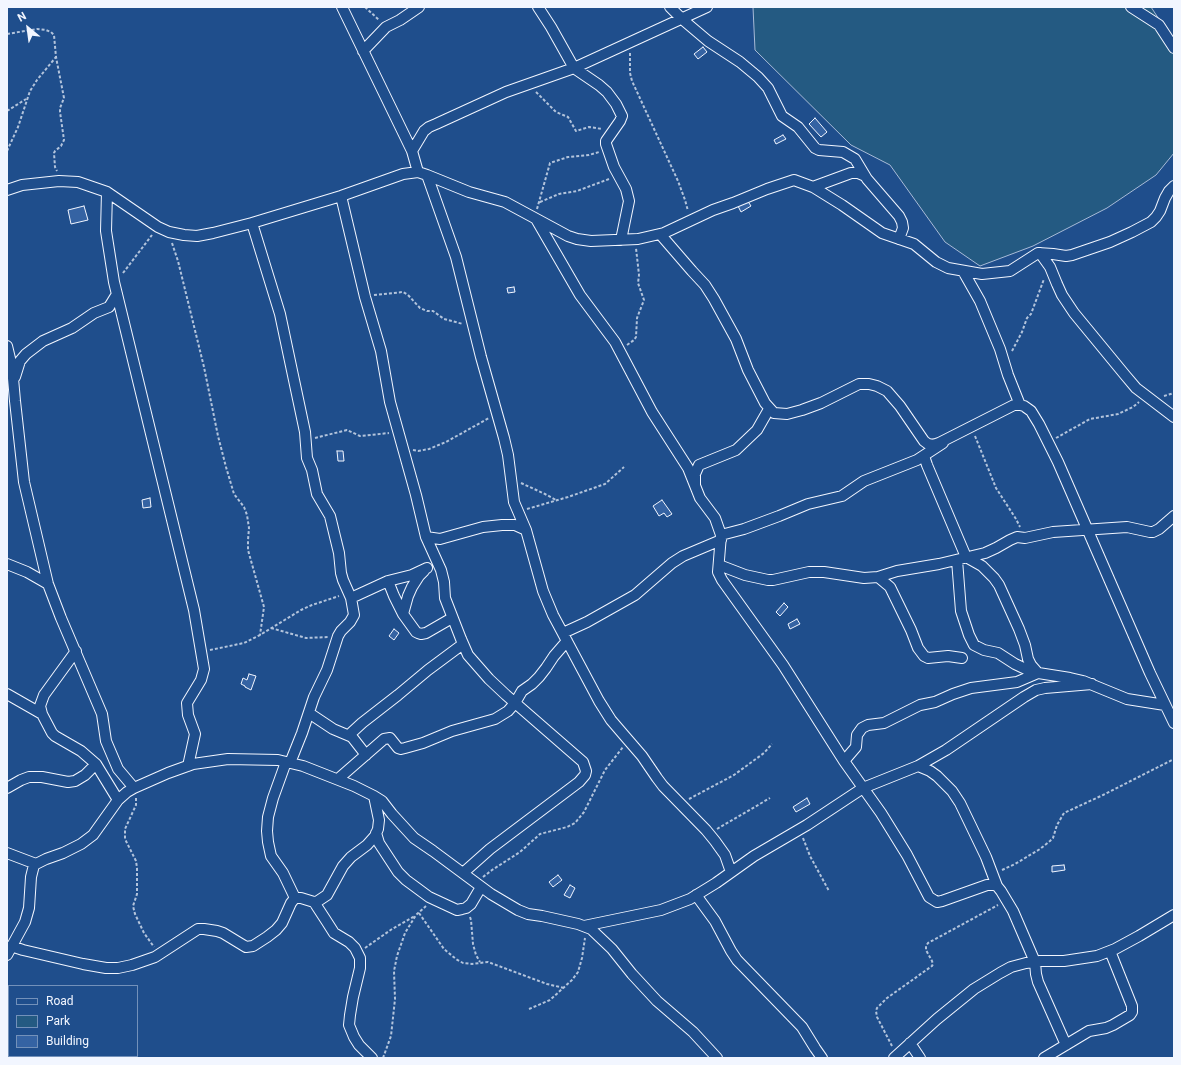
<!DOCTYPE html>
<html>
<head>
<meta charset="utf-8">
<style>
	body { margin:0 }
	#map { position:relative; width:1181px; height:1065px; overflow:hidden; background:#1f4e8c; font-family:Roboto,sans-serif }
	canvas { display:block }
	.frame { position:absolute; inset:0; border:8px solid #f2f6ff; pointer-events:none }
	.legend { position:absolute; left:8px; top:985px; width:130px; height:72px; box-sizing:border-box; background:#1f4e8c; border:1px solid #7391ba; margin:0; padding:5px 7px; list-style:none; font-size:12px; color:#f2f6ff }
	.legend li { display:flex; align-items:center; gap:8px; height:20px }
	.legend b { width:20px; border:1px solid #7391ba }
	.north { position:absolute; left:8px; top:8px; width:40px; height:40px; -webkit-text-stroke:3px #1f4e8c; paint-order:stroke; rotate:331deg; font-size:11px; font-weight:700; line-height:16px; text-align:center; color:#f2f6ff }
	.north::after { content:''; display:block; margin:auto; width:14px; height:18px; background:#f2f6ff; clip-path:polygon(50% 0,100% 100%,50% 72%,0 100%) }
</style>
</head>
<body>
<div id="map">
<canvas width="1181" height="1065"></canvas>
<div class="frame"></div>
<ul class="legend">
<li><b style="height:5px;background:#1f4e8c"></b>Road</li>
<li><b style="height:11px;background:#245a82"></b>Park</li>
<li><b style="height:11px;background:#3563a3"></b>Building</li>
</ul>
<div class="north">N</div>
</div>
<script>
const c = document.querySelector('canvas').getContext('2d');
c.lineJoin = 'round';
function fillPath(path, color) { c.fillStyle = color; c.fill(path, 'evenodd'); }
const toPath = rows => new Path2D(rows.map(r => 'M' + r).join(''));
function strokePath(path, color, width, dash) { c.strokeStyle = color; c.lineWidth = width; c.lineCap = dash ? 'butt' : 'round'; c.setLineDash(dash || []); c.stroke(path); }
const green = toPath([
	[753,7,1151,7,1174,42,1174,153,1156,175,1107,208,1033,246,980,266,945,242,890,165,851,145,755,50,753,7]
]);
const building = toPath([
	[703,47,707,52,698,59,694,54,703,47],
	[815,118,827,132,821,137,809,124,815,118],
	[783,135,786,139,776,144,774,140,783,135],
	[747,200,751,206,741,212,738,206,747,200],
	[84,206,88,220,71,224,68,210,84,206],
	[514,287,515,292,508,293,507,288,514,287],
	[337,451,343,451,344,461,338,461,337,451],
	[150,498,151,507,143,508,142,500,150,498],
	[662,500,672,514,667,517,664,513,659,516,653,506,662,500],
	[784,603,788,607,780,616,776,612,784,603],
	[797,619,800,624,790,629,788,624,797,619],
	[394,629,399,633,394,640,389,636,394,629],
	[249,674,256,676,251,690,245,687,245,686,241,684,243,678,247,680,249,674],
	[807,798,810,804,796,812,793,807,807,798],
	[1064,865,1065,870,1052,872,1052,866,1064,865],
	[558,875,562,880,553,887,549,882,558,875],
	[570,885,575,888,570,898,564,895,570,885]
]);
const path = toPath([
	[365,7,379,20],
	[7,34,37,29,46,30,51,32,54,35,56,57,64,98,60,108,60,112,64,140,61,146,55,151,54,153,55,167,57,171],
	[630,53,630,73,632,81,678,181,685,200,688,211],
	[536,92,556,112,568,117,576,131,589,127,602,129],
	[7,111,26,99],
	[7,151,18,127,30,91,37,80,56,57],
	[540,202,559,194,577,191,609,179],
	[537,209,550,163,568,157,589,155,599,152],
	[172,243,178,261,204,367,218,436,226,467,234,494,244,507,247,515,249,528,248,540,248,550,264,607,260,635],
	[123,273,152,235],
	[374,295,403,292,408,295,420,308,427,311,433,311,444,319,463,324],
	[627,345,634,340,636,337,637,318,644,300,638,283,639,275,636,248],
	[1012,351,1022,332,1027,318,1031,314,1044,279],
	[1164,396,1174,393],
	[975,436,996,488,1016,519,1020,527],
	[315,438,347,430,360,436,389,433],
	[1056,438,1090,419,1118,414,1133,407,1139,402],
	[413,450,418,451,429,449,446,442,489,418],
	[521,483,545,494,556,500],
	[527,509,568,497,605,484,624,467],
	[271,628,306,638,328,637],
	[210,650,244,643,260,635,301,610,312,605,339,596],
	[136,798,136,805,125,829,125,839,136,861,137,868,137,894,133,906,135,914,144,933,154,947],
	[689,799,734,775,764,753,772,744],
	[717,829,770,798],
	[803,838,810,856,829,891],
	[1002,870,1015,864,1040,849,1050,841,1053,838,1057,825,1064,813,1103,795,1174,759],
	[483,877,492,870,520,852,540,834,567,827,575,823,584,812,605,770,623,747],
	[419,913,444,949,456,959,463,963,472,964,488,962,547,984,564,988],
	[470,917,471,920,473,944,476,955,480,962],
	[365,948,392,929,415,916],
	[529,1009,550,1000,572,980,578,972,582,958,585,938],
	[892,1046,877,1017,876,1011,877,1008,887,998,932,966,933,964,932,961,926,950,926,946,928,943,998,905],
	[383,1058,391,1036,395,999,394,971,397,956,405,933,416,915,426,906]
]);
const minor = toPath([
	[342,7,412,151,418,172],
	[538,7,551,27,574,68,599,85,607,92,616,104,622,116,620,121,606,141,606,144,614,167,626,189,629,201,621,240],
	[670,7,682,19,708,41,740,62,758,77,768,88,782,116,798,127,815,148,819,150,843,152,855,159,867,179,899,216,902,222,903,228,899,239],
	[1131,7,1159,25,1174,48],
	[363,51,386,27,400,20,419,7],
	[412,151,424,131,429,127,436,124,506,92,574,68,707,7],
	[427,175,456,257,481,357,504,438,508,455,514,502,526,530,543,591,553,615,599,701,611,720,623,734,642,756,657,778,663,786,706,830,715,841,725,855,731,872],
	[813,187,851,173,858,173,865,176],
	[7,190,22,185,59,181,78,182,107,192,158,227,169,232,184,235,197,236,213,233,252,223,341,196,403,174,418,172,427,175,469,192,505,202,568,236,577,239,591,241,638,239,664,233,713,210,733,203,767,189,794,180,813,187,842,205,882,233,914,244,936,262,948,268,982,274,1010,271,1038,253,1053,254,1066,256,1072,255,1110,242,1132,232,1151,222,1156,217,1160,211,1165,198,1169,191,1174,186],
	[107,192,106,231,114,282,194,610,204,669,201,680,187,703,188,715,195,734,188,766],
	[341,196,365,297,381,351,390,402,416,495,426,537,441,570,444,582,445,598,461,639,468,655,489,679,506,695,583,762,586,771,585,775,579,782,490,849,463,873],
	[536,219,580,295,615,342,652,412,688,468,700,498,715,518,721,535,718,572,722,580,783,665,844,761,881,813,907,855,929,897,937,902,942,901,987,885,994,885,997,886,1001,891,1013,911,1035,962,1036,974,1038,982,1066,1045],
	[252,223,280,314,305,432,307,458,312,470,317,494,330,516,339,553,341,573,343,580,351,598,354,615,350,622,341,631,338,636,327,670,314,697,302,733,290,763],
	[660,234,692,271,705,285,714,299,736,339,748,370,765,403,774,413,787,414,802,410,821,403,859,384,869,384,877,386,887,391,900,406,924,441,928,444,933,445,939,443,1014,405,1020,405,1024,406,1031,411,1039,424,1058,462,1150,673,1174,723],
	[1040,253,1050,267,1057,284,1062,295,1074,313,1125,375,1136,388,1174,417],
	[963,271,980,301,1000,349,1008,375,1020,405],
	[7,346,12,367,15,401,24,482,48,584,61,618,102,714,106,741,118,769,134,788],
	[15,377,20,361,26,354,43,341,72,328,94,313,109,307,117,294],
	[695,484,695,474,699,465,736,450,757,430,769,409],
	[721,535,744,529,779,516,808,504,842,496,864,481,917,460,943,443],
	[426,537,440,539,483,527,502,525,515,525,526,530],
	[957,560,961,611,969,635,974,645,984,650,998,653,1015,664,1032,672,1070,678,1083,681,1127,699,1165,705],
	[7,564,27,572,48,584],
	[719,565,745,575,768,580,773,580,809,572,824,572,864,578,878,577,897,571,939,564,985,553,996,548,1010,540,1017,537,1025,538,1053,532,1127,527,1150,532,1153,532,1159,529,1174,516],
	[878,577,890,587,911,630,918,648,924,656,928,658,948,656,962,658],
	[388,581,394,596,403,614,416,632,418,633,421,634,426,633,452,618],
	[351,598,388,581,412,575,427,568],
	[403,614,408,596,412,587,419,576,424,571],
	[563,633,587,622,635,595,672,563,683,556,721,540],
	[76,651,44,695,40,706,42,714,52,733,55,736,81,751,96,764,118,800],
	[7,694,42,714],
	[309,713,333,729,352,737,366,755],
	[349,735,362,723,398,695,428,670,463,644],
	[844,761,856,747,857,735,862,728,868,725,884,723,920,705,935,702,953,694,971,688,1017,682,1038,673,1031,665,1028,659,1025,645,1019,629,999,585,994,578,982,566,966,557,927,465,924,456],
	[286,762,273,798,268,817,267,831,268,842,271,856,283,873,295,898],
	[918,766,930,771,937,776,952,791,960,803,986,857,997,886],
	[338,779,384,739,390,738,398,748,401,749,405,748,423,743,452,731,495,719,508,711,515,703,522,691,532,684,539,677,546,668,554,656,567,641],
	[7,788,21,780,29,777,42,777,68,782,75,781,85,775,96,764],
	[376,833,379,843,398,872,406,880,429,897,457,910,462,909,466,908,471,904,481,887],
	[7,853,36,864],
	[696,895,715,921,731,951,737,960,802,1027,815,1048,822,1058],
	[314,902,327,922,334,933,349,942,355,948,360,958,360,968,353,997,350,1015,349,1025,354,1037,359,1045,372,1058],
	[584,926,661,910,690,899,716,883,754,856,807,825,863,788,918,766,946,750,1024,697,1036,690,1045,688,1092,684],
	[11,946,23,950,83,964,106,968,118,968,132,965,155,957,198,929,204,929,217,931,223,933,246,947,253,946,267,937,276,930,282,923,291,903,295,898,301,898,314,902,318,901,327,895,343,866,351,857,367,845,375,836,378,829,379,820,374,796],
	[7,955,25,922,29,908,31,877,34,865,46,859,63,853,81,844,93,835,118,800,127,792,134,788,168,773,193,764,228,759,278,760,303,766,354,786,374,796,382,801,392,814,414,838,433,851,491,894,518,910,528,914,542,916,578,924,591,929,612,949,632,974,657,1001,693,1032,717,1058],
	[910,1043,920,1058],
	[14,1056,19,1058],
	[894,1058,937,1019,974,989,1000,973,1011,967,1026,963,1040,961,1064,961,1097,956,1115,949,1139,936,1174,915],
	[1044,1058,1089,1031,1106,1028,1113,1025,1130,1015,1132,1012,1132,1006,1110,951]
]);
fillPath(green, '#245a82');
strokePath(green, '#a8bbd7', 1);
fillPath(building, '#3563a3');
strokePath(building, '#f2f6ff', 1);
strokePath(minor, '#f2f6ff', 12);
strokePath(path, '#b3c4dc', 2, [3, 2]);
strokePath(minor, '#1f4e8c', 10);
</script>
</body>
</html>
